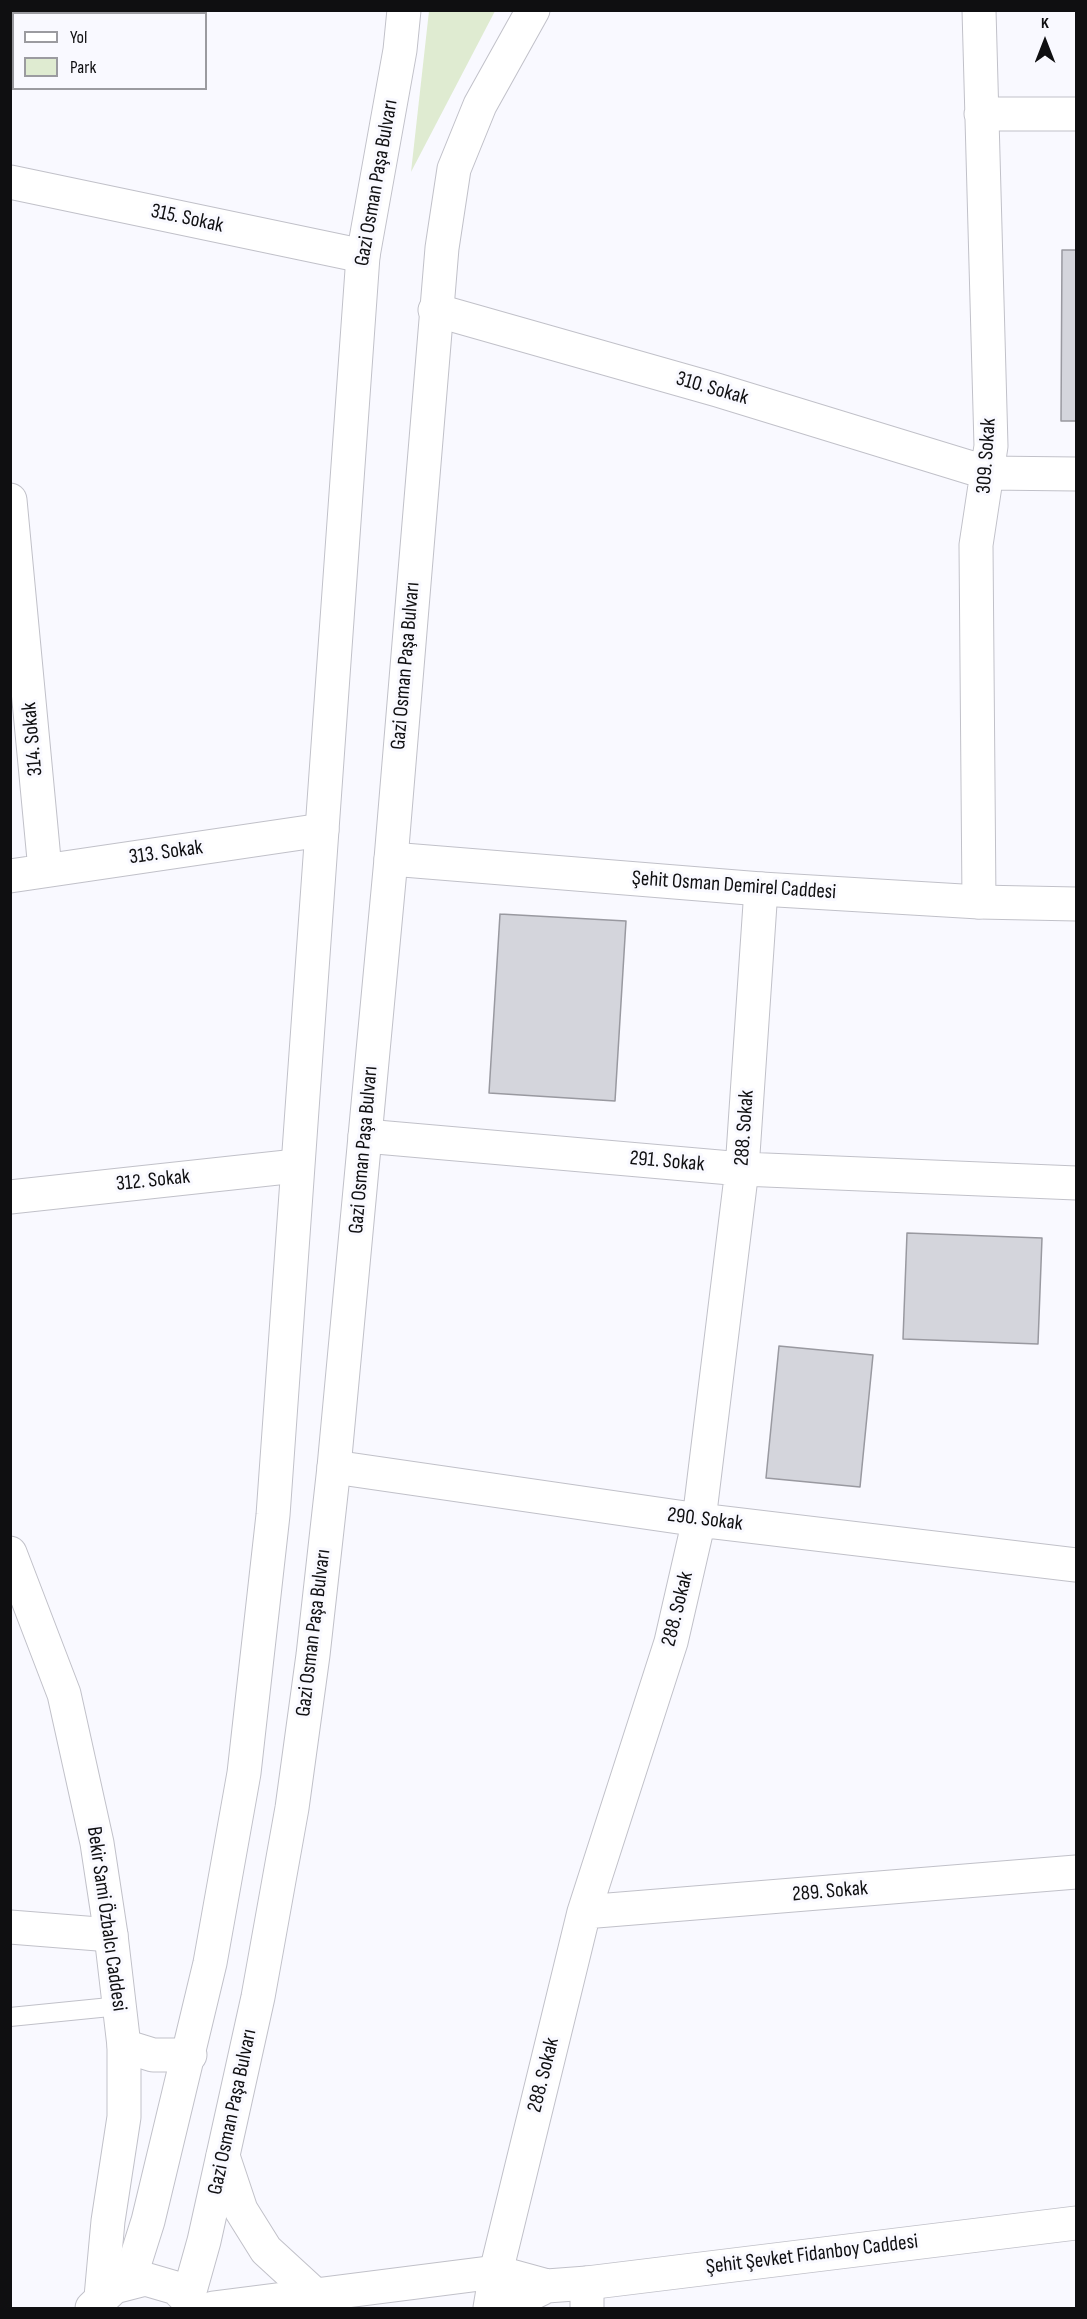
<!DOCTYPE html>
<html>
<head>
<meta charset="utf-8">
<style>
	body { margin:0 }
	#map { position:relative; width:1087px; height:2319px; overflow:hidden; background:#f9f9ff; font-family:"Sofia Sans Condensed",sans-serif }
	canvas { display:block }
	.frame { position:absolute; inset:0; border:12px solid #0f0f11; pointer-events:none }
	.legend { position:absolute; left:12px; top:12px; width:195px; height:78px; box-sizing:border-box; background:#f9f9ff; border:2px solid #9b9ba0; margin:0; padding:8px 10px; list-style:none; font-size:18px; color:#0f0f11 }
	.legend li { display:flex; align-items:center; gap:12px; height:30px }
	.legend b { width:30px; border:2px solid #9b9ba0 }
	.north { position:absolute; left:1015px; top:12px; width:60px; height:60px; -webkit-text-stroke:4px #f9f9ff; paint-order:stroke; rotate:0deg; font-size:16px; font-weight:700; line-height:24px; text-align:center; color:#0f0f11 }
	.north::after { content:''; display:block; margin:auto; width:21px; height:27px; background:#0f0f11; clip-path:polygon(50% 0,100% 100%,50% 72%,0 100%) }
</style>
</head>
<body>
<div id="map">
<canvas width="1087" height="2319"></canvas>
<div class="frame"></div>
<ul class="legend">
<li><b style="height:8px;background:#fff"></b>Yol</li>
<li><b style="height:16px;background:#dfebd1"></b>Park</li>
</ul>
<div class="north">K</div>
</div>
<script>
const c = document.querySelector('canvas').getContext('2d');
c.lineJoin = 'round';
function fillPath(path, color) { c.fillStyle = color; c.fill(path, 'evenodd'); }
const toPath = rows => new Path2D(rows.map(r => 'M' + r).join(''));
function strokePath(path, color, width, dash) { c.strokeStyle = color; c.lineWidth = width; c.lineCap = dash ? 'butt' : 'round'; c.setLineDash(dash || []); c.stroke(path); }
function drawText(font, color, halo, rows, align = 'center') {
  c.font = font + ' "Sofia Sans Condensed",sans-serif'; c.lineWidth = 6; c.setLineDash([]); c.textBaseline = 'middle'; c.strokeStyle = halo; c.fillStyle = color; for (const [text, x, y, turn = 0] of rows) {
    c.save(); c.translate(x, y); c.rotate((+turn || 0) * Math.PI / 180); c.textAlign = isNaN(turn) ? turn : align; if (halo) c.strokeText(text, 0, 0); c.fillText(text, 0, 0); c.restore();
  }
}
const green = toPath([
	[429,11,495,11,411,172]
]);
const building = toPath([
	[1062,250,1076,250,1076,421,1061,421,1062,250],
	[500,914,626,921,615,1101,489,1093,500,914],
	[907,1233,1042,1238,1038,1344,903,1339,907,1233],
	[779,1346,873,1355,860,1487,766,1478,779,1346]
]);
const service = toPath([
	[10,2017,120,2006]
]);
const minor = toPath([
	[981,114,1076,114],
	[10,182,363,256],
	[435,310,717,390,988,473,1076,474],
	[10,500,45,870],
	[10,876,322,830],
	[979,902,976,545,991,446,979,10],
	[365,1136,742,1169,1076,1183],
	[10,1197,296,1166],
	[334,1467,699,1520,1076,1565],
	[584,1912,1076,1872],
	[10,1927,111,1935],
	[490,2308,496,2272,584,1912,671,1642,699,1520,742,1169,761,889],
	[587,2308,587,2283]
]);
const tertiary = toPath([
	[391,859,761,889,979,902,1076,904],
	[10,1553,64,1694,97,1843,111,1935,124,2046,124,2117,108,2221,101,2297],
	[213,2308,496,2272,547,2286,587,2283,1076,2223],
	[502,2308,547,2286]
]);
const secondary = toPath([
	[129,2281,148,2221,210,1963,244,1773,273,1515,363,256,400,50,404,10],
	[188,2298,204,2241,258,1997,292,1808,313,1655,334,1467,391,859,442,248,454,169,480,105,533,10]
]);
const primary = toPath([
	[124,2046,153,2055,190,2055],
	[223,2156,241,2210,266,2250,315,2295],
	[92,2308,114,2287,145,2279,176,2288,196,2308]
]);
const streetNames = [
	["Gazi Osman Paşa Bulvarı",377,183,-80],
	["315. Sokak",187,219,12],
	["310. Sokak",712,389,16],
	["309. Sokak",987,456,-86],
	["Gazi Osman Paşa Bulvarı",406,666,-85],
	["314. Sokak",33,739,-95],
	["313. Sokak",166,853,-8],
	["Şehit Osman Demirel Caddesi",734,886,4],
	["288. Sokak",745,1128,-86],
	["Gazi Osman Paşa Bulvarı",364,1150,-85],
	["291. Sokak",667,1162,5],
	["312. Sokak",153,1181,-6],
	["290. Sokak",705,1520,7],
	["288. Sokak",678,1609,-76],
	["Gazi Osman Paşa Bulvarı",314,1633,-83],
	["289. Sokak",830,1892,-5],
	["Bekir Sami Özbalcı Caddesi",106,1919,82],
	["288. Sokak",544,2075,-76],
	["Gazi Osman Paşa Bulvarı",233,2112,-78],
	["Şehit Şevket Fidanboy Caddesi",812,2255,-7]
];
fillPath(green, '#dfebd1');
fillPath(building, '#d4d5dc');
strokePath(building, '#9999a0', 1.5);
strokePath(service, '#c1c1c9', 20);
strokePath(minor, '#c1c1c9', 35);
strokePath(tertiary, '#c1c1c9', 35);
strokePath(secondary, '#c1c1c9', 35);
strokePath(primary, '#c1c1c9', 35);
strokePath(service, '#fff', 18);
strokePath(minor, '#fff', 33);
strokePath(tertiary, '#fff', 33);
strokePath(secondary, '#fff', 33);
strokePath(primary, '#fff', 33);
drawText('21px', '#0f0f11', '#f9f9ff', streetNames);
</script>
</body>
</html>
